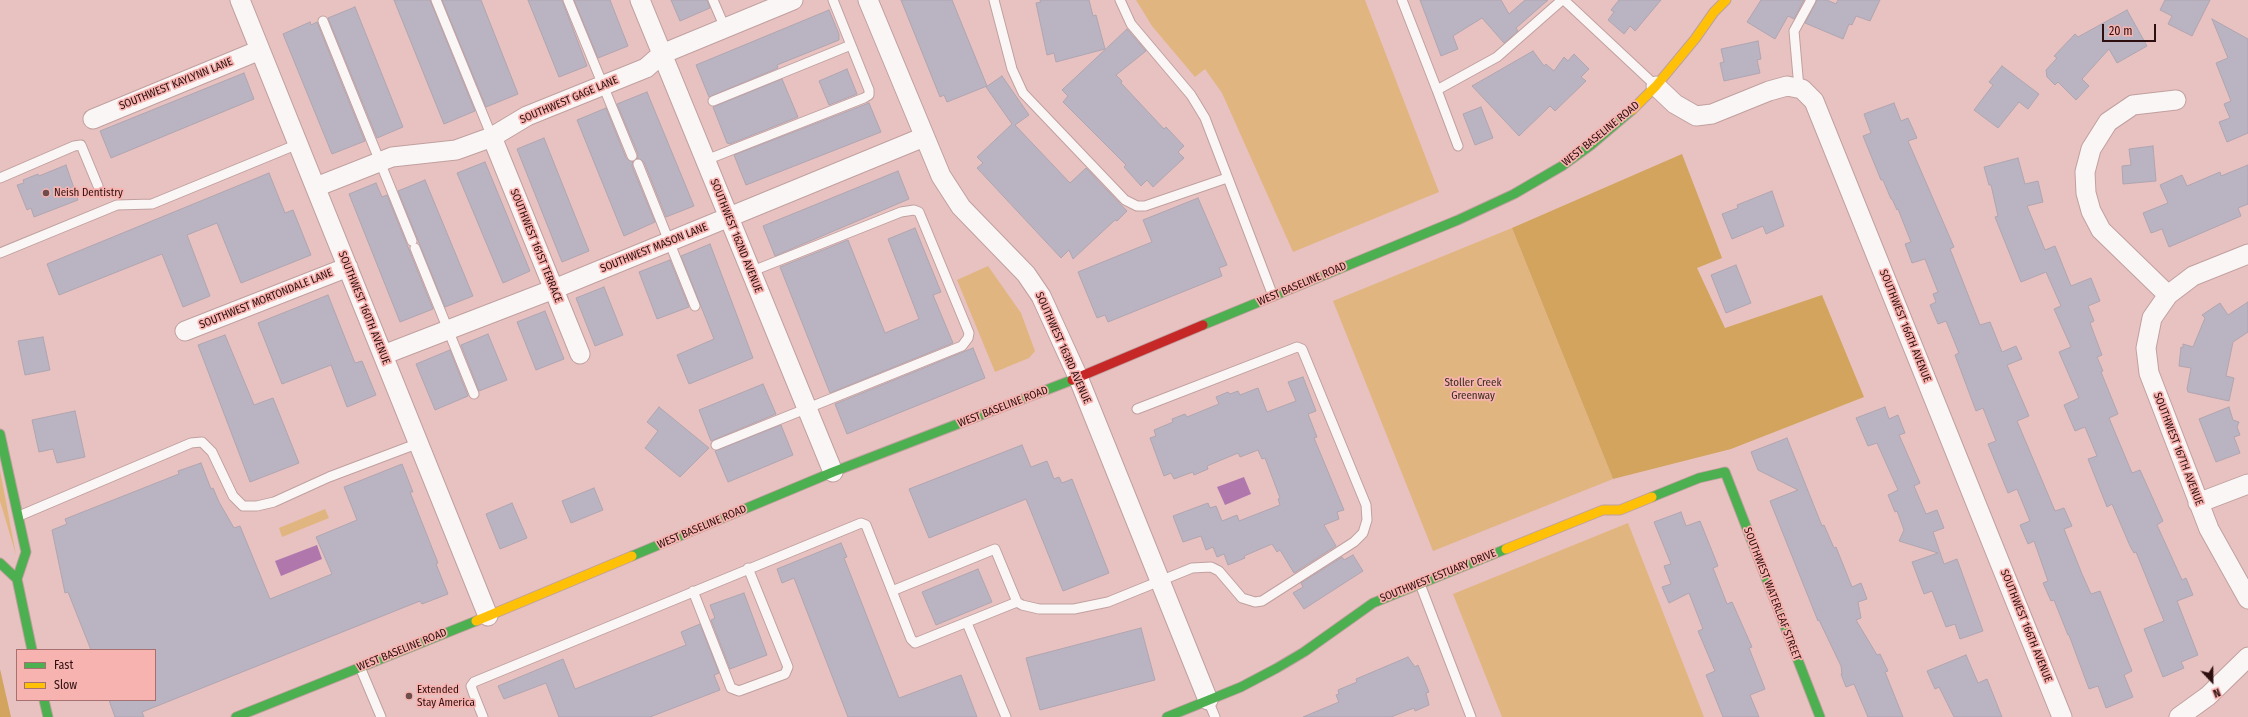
<!DOCTYPE html>
<html>
<head>
<meta charset="utf-8">
<style>
	body { margin:0 }
	#map { position:relative; width:2248px; height:717px; overflow:hidden; background:#e7c2c0; font-family:"Fira Sans Condensed",sans-serif }
	canvas { display:block }
	.legend { position:absolute; left:16px; top:649px; width:140px; height:52px; box-sizing:border-box; background:#f7b3b0; border:1px solid #a67170; margin:0; padding:5px 7px; list-style:none; font-size:12px; color:#2d0f0f }
	.legend li { display:flex; align-items:center; gap:8px; height:20px }
	.legend b { width:20px; border:1px solid #a67170 }
	.north { position:absolute; left:2192px; top:661px; width:40px; height:40px; -webkit-text-stroke:3px #f7b3b0; paint-order:stroke; rotate:158deg; font-size:11px; font-weight:700; line-height:16px; text-align:center; color:#2d0f0f }
	.north::after { content:''; display:block; margin:auto; width:14px; height:18px; background:#2d0f0f; clip-path:polygon(50% 0,100% 100%,50% 72%,0 100%) }
	.scale { position:absolute; left:2102px; top:24px; width:54px; height:18px; box-sizing:border-box; border:2px solid #2d0f0f; border-top:0; padding-left:5px; font-size:12px; line-height:14px; white-space:nowrap; color:#2d0f0f; -webkit-text-stroke:3px #f7b3b0; paint-order:stroke }
</style>
</head>
<body>
<div id="map">
<canvas width="2248" height="717"></canvas>
<ul class="legend">
<li><b style="height:5px;background:#4caf50"></b>Fast</li>
<li><b style="height:5px;background:#ffc107"></b>Slow</li>
</ul>
<div class="north">N</div>
<div class="scale">20 m</div>
</div>
<script>
const c = document.querySelector('canvas').getContext('2d');
c.lineJoin = 'round';
function fillPath(path, color) { c.fillStyle = color; c.fill(path, 'evenodd'); }
const toPath = rows => new Path2D(rows.map(r => 'M' + r).join(''));
function strokePath(path, color, width, dash) { c.strokeStyle = color; c.lineWidth = width; c.lineCap = dash ? 'butt' : 'round'; c.setLineDash(dash || []); c.stroke(path); }
function drawText(font, color, halo, rows, align = 'center') {
  c.font = font + ' "Fira Sans Condensed",sans-serif'; c.lineWidth = 3.5; c.setLineDash([]); c.textBaseline = 'middle'; c.strokeStyle = halo; c.fillStyle = color; for (const [text, x, y, turn = 0] of rows) {
    c.save(); c.translate(x, y); c.rotate((+turn || 0) * Math.PI / 180); c.textAlign = isNaN(turn) ? turn : align; if (halo) c.strokeText(text, 0, 0); c.fillText(text, 0, 0); c.restore();
  }
}
const green = toPath([
	[1136,0,1365,0,1439,192,1293,252,1222,93,1205,69,1195,77,1152,26],
	[1512,228,1613,479,1433,551,1333,301],
	[988,266,1021,313,1035,351,1029,358,995,372,957,280],
	[0,470,16,555,0,501],
	[325,509,329,518,282,537,279,528],
	[1628,523,1704,717,1502,717,1453,594]
]);
const forest = toPath([
	[1682,154,1722,258,1697,268,1725,328,1822,295,1864,397,1731,449,1613,479,1512,228],
	[0,669,11,717,0,717]
]);
const water = toPath([
	[1244,477,1251,494,1225,505,1217,487],
	[317,545,322,559,281,576,275,561]
]);
const building = toPath([
	[394,0,430,0,475,111,444,124,394,0],
	[442,0,481,0,518,94,486,107,442,0],
	[528,0,562,0,587,66,559,77,528,0],
	[574,0,610,0,628,46,598,58,574,0],
	[671,0,707,0,710,8,680,21,671,0],
	[901,0,952,0,987,86,947,102,944,95,940,97,901,0],
	[1040,0,1089,0,1093,16,1096,15,1105,49,1056,62,1054,53,1047,55,1036,3,1041,2,1040,0],
	[1420,0,1501,0,1509,14,1525,0,1548,0,1516,28,1518,31,1504,43,1482,18,1453,36,1458,49,1441,56,1420,0],
	[1619,0,1661,0,1635,31,1630,26,1624,34,1608,20,1614,12,1611,10,1619,0],
	[1761,0,1804,0,1794,19,1788,16,1775,39,1747,22,1761,0],
	[1817,0,1827,0,1836,4,1838,0,1880,0,1870,21,1856,16,1852,25,1849,24,1843,39,1805,23,1817,0],
	[2165,0,2210,0,2192,36,2168,24,2172,16,2160,10,2165,0],
	[355,7,403,127,377,138,328,18,355,7],
	[829,10,839,34,839,40,777,65,778,68,709,97,696,65,829,10],
	[2127,10,2147,46,2117,63,2109,49,2082,79,2089,86,2076,100,2058,82,2055,85,2047,77,2046,70,2057,58,2054,56,2075,34,2078,37,2127,10],
	[2212,19,2248,39,2248,133,2227,142,2219,122,2230,118,2224,104,2231,101,2216,63,2228,58,2212,19],
	[310,22,311,25,317,22,365,141,332,154,283,34,310,22],
	[1127,29,1146,51,1116,75,1122,81,1121,83,1164,129,1166,127,1184,146,1178,152,1184,158,1153,187,1147,180,1141,186,1124,167,1126,165,1063,102,1068,96,1062,90,1127,29],
	[1758,41,1761,59,1757,60,1760,73,1724,81,1720,63,1724,62,1721,49,1758,41],
	[1533,51,1544,66,1546,64,1554,71,1564,57,1568,61,1574,54,1589,69,1581,77,1586,81,1555,111,1550,106,1519,136,1472,86,1533,51],
	[2002,66,2039,94,2028,109,2019,102,1998,128,1974,110,1993,85,1989,82,2002,66],
	[847,69,857,94,829,105,819,81,847,69],
	[244,73,254,99,111,158,100,131,244,73],
	[1002,76,1029,115,1015,125,1070,183,1086,168,1127,211,1117,221,1115,220,1073,259,1069,250,1061,258,977,168,983,163,977,157,1012,124,986,87,1002,76],
	[782,79,798,117,730,144,727,143,713,107,782,79],
	[647,92,694,206,666,217,644,162,637,158,638,154,617,104,647,92],
	[869,103,881,132,746,185,734,155,869,103],
	[1894,103,1901,121,1908,118,1917,138,1908,141,1954,247,1950,249,1980,325,1990,322,2002,352,2016,346,2022,359,2007,365,2029,416,2017,421,2055,511,2064,508,2072,526,2064,529,2082,574,2091,594,2100,591,2132,671,2124,675,2133,697,2106,708,2098,686,2089,689,2069,635,2068,635,2054,600,2051,601,2043,583,2048,581,2034,541,2028,544,2020,525,2030,521,2017,489,2008,493,1988,444,1996,441,1983,408,1976,411,1955,355,1959,353,1946,321,1938,324,1930,305,1936,302,1933,294,1938,292,1925,259,1912,263,1905,244,1911,242,1898,209,1897,210,1892,199,1891,199,1883,180,1881,180,1863,136,1871,133,1864,114,1894,103],
	[1481,107,1493,138,1475,145,1463,114,1481,107],
	[606,108,626,158,633,162,632,166,655,222,624,236,577,120,606,108],
	[544,138,589,251,562,262,517,149,544,138],
	[2153,146,2156,181,2123,184,2122,166,2131,165,2129,149,2153,146],
	[2018,158,2025,184,2038,181,2043,202,2027,206,2045,250,2055,246,2071,286,2091,278,2100,301,2088,306,2094,321,2090,323,2102,355,2097,357,2103,371,2101,372,2118,414,2109,418,2132,473,2140,470,2163,521,2157,525,2182,580,2186,578,2193,595,2177,601,2198,655,2181,662,2184,668,2163,677,2144,629,2164,621,2136,552,2134,553,2130,546,2112,504,2107,507,2088,459,2097,456,2085,427,2075,431,2064,405,2079,398,2059,352,2071,347,2054,309,2061,306,2046,272,2021,282,1995,217,1998,216,1991,185,1989,185,1984,167,2018,158],
	[485,162,530,271,503,283,457,173,485,162],
	[66,165,78,200,34,217,31,208,27,210,17,185,24,183,23,180,38,174,39,176,66,165],
	[2248,165,2248,204,2238,208,2241,216,2169,247,2162,229,2151,233,2143,213,2168,203,2160,185,2182,175,2187,186,2220,172,2221,176,2248,165],
	[898,171,909,199,775,256,763,226,898,171],
	[269,173,285,213,293,210,311,255,241,283,217,223,187,235,210,296,183,307,162,254,59,295,47,264,269,173],
	[425,180,473,296,445,307,398,191,425,180],
	[376,183,382,197,387,195,433,309,400,322,349,194,376,183],
	[1772,191,1784,226,1766,234,1763,226,1732,239,1722,214,1738,208,1737,205,1772,191],
	[1198,198,1227,265,1219,268,1222,276,1108,322,1105,315,1097,318,1078,272,1152,242,1143,220,1198,198],
	[915,228,941,292,933,295,953,343,830,393,780,267,848,240,885,333,919,319,888,239,915,228],
	[710,244,753,358,689,384,677,355,714,339,681,256,710,244],
	[670,260,689,307,657,319,639,272,670,260],
	[1736,265,1751,303,1726,313,1711,275,1736,265],
	[604,287,623,335,595,346,576,298,604,287],
	[328,295,355,363,362,361,376,395,347,407,331,365,282,384,258,323,328,295],
	[2248,302,2248,332,2233,342,2226,376,2234,378,2229,401,2188,392,2187,389,2191,368,2179,366,2181,347,2183,348,2183,344,2193,347,2205,318,2202,315,2220,303,2228,315,2248,302],
	[545,311,564,359,536,370,517,322,545,311],
	[488,334,507,380,479,391,461,345,488,334],
	[225,335,254,405,273,398,299,463,250,482,198,345,225,335],
	[43,337,50,370,25,375,18,341,43,337],
	[973,348,985,378,847,434,835,404,973,348],
	[450,350,468,396,435,410,416,364,450,350],
	[1303,377,1316,411,1308,414,1317,437,1314,438,1344,510,1337,512,1339,519,1324,525,1336,546,1294,573,1280,550,1277,552,1272,544,1244,556,1245,558,1228,565,1224,554,1217,557,1213,547,1206,550,1201,536,1183,542,1173,516,1208,503,1210,508,1216,506,1222,521,1237,515,1239,521,1280,505,1278,499,1280,498,1265,458,1262,459,1258,450,1240,457,1238,453,1207,466,1208,469,1194,475,1193,472,1174,479,1171,473,1164,476,1150,438,1156,436,1154,430,1173,422,1172,419,1185,414,1187,417,1219,404,1216,397,1228,392,1230,394,1238,391,1240,395,1258,388,1267,412,1296,401,1288,382,1303,377],
	[763,384,776,414,711,441,699,410,763,384],
	[659,407,709,448,680,477,645,448,658,431,647,422,659,407],
	[1885,407,1889,419,1898,415,1905,433,1899,435,1920,483,1914,486,1926,514,1937,510,1944,528,1933,532,1944,564,1957,559,1983,631,1960,639,1955,624,1946,627,1932,591,1924,594,1912,562,1938,553,1899,541,1904,530,1897,511,1895,512,1888,495,1898,490,1877,443,1868,446,1856,418,1885,407],
	[2229,407,2233,420,2239,422,2237,427,2240,435,2234,437,2240,453,2216,462,2199,419,2229,407],
	[75,411,85,457,57,463,53,449,39,452,32,420,75,411],
	[781,425,793,455,728,482,715,451,781,425],
	[1787,438,1822,526,1824,525,1834,548,1836,547,1852,587,1861,583,1867,599,1858,602,1861,618,1856,620,1877,655,1880,654,1888,671,1885,672,1903,717,1868,717,1854,684,1846,687,1841,674,1842,674,1841,666,1819,620,1818,621,1770,501,1798,490,1758,470,1751,452,1787,438],
	[1022,445,1031,467,1047,461,1054,479,1059,477,1062,483,1072,479,1109,573,1063,591,1026,499,929,538,909,489,1022,445],
	[201,463,211,489,213,488,219,502,234,528,240,526,270,599,332,574,316,537,357,520,344,487,402,464,413,492,410,492,438,563,436,564,448,594,422,604,420,601,142,712,144,717,115,717,109,700,155,700,155,650,91,650,68,592,65,593,52,530,67,524,65,519,179,474,178,471,201,463],
	[594,488,603,510,571,523,562,501,594,488],
	[512,503,527,538,500,549,486,514,512,503],
	[1681,512,1686,526,1700,521,1718,566,1713,568,1727,604,1732,602,1752,647,1749,648,1765,689,1750,695,1759,717,1723,717,1706,675,1715,671,1698,631,1703,629,1689,593,1669,603,1662,587,1671,584,1664,566,1671,564,1654,522,1681,512],
	[841,543,847,557,844,558,899,698,961,675,977,717,848,717,794,578,782,583,777,569,841,543],
	[1353,555,1363,571,1304,609,1293,593,1303,587,1301,583,1342,557,1344,560,1353,555],
	[978,569,992,602,936,625,922,592,978,569],
	[744,593,767,655,730,669,711,620,715,618,710,605,744,593],
	[700,624,719,673,714,675,720,690,650,717,559,717,546,683,504,699,498,686,563,659,575,689,686,645,681,632,700,624],
	[1141,628,1155,680,1040,710,1026,658,1141,628],
	[1966,655,1978,683,1987,679,2002,717,1954,717,1939,687,1935,689,1927,671,1966,655],
	[1408,657,1415,667,1418,665,1429,692,1426,693,1429,705,1415,711,1414,708,1391,717,1303,717,1339,702,1336,695,1339,694,1338,690,1357,682,1356,679,1408,657]
]);
const lane = toPath([
	[436,0,492,137],
	[568,0,632,156],
	[713,0,725,28],
	[994,0,1012,69,1023,93,1125,200,1137,206,1145,206,1227,178],
	[1120,0,1131,24,1191,95,1205,118,1273,296],
	[1402,0,1437,90,1497,57,1562,0],
	[1564,0,1656,86],
	[323,21,412,241],
	[1799,88,1794,31,1811,0],
	[1437,90,1458,146],
	[713,101,851,45],
	[706,160,864,98,869,95,869,90,833,0],
	[638,164,695,306],
	[0,178,74,146,81,145,98,186],
	[415,248,474,394],
	[0,253,117,205,152,204,298,144],
	[716,445,962,346,968,338,969,333,919,212,914,210,901,212,750,272],
	[19,516,191,443,202,442,212,452,233,496,243,506,257,506,274,502,329,477,419,443],
	[1420,584,1471,717],
	[693,591,731,688,739,691,785,674,788,667,748,568],
	[892,591,995,549,1017,602],
	[967,623,1006,717],
	[360,667,381,717],
	[1208,700,1215,717],
	[483,717,473,692,471,686,474,682,861,523,866,525,911,639,915,643,1017,602,1022,605,1039,609,1074,609,1108,602,1192,568,1211,567,1219,571,1242,598,1255,602,1262,601,1354,542,1363,533,1367,520,1366,505,1302,349,1297,347,1292,349,1137,409]
]);
const street = toPath([
	[240,0,488,616],
	[640,0,833,472],
	[868,0,941,176,961,207,1026,274,1041,296,1078,377,1208,700],
	[1656,86,1675,104,1696,116,1712,114,1769,91,1787,86,1802,89,1814,101,2062,717],
	[93,119,260,50],
	[492,137,580,354],
	[316,187,392,157,456,150,492,137,527,116,646,68,662,54,793,0],
	[2248,254,2193,276,2168,295,2152,318,2146,348,2149,373,2209,529,2248,599],
	[2168,295,2101,230,2091,211,2086,193,2085,172,2091,149,2108,122,2133,105,2176,100],
	[185,331,348,267],
	[383,355,554,289,924,137],
	[2198,503,2248,484],
	[2179,717,2208,696,2248,657]
]);
const fast = toPath([
	[1203,325,1458,220,1514,194,1562,166,1591,145,1632,110],
	[0,434,26,552,17,579,32,650],
	[1652,497,1699,478,1725,472,1820,717],
	[632,556,833,472,1072,380],
	[0,563,17,579],
	[44,700,48,717],
	[236,717,476,621],
	[1167,717,1241,687,1277,668,1304,652,1373,603,1506,549]
]);
const slow = toPath([
	[1632,110,1656,86,1695,39,1714,12,1726,0],
	[1506,549,1603,510,1620,510,1652,497],
	[476,621,632,556]
]);
const jam = toPath([
	[1072,380,1203,325]
]);
const markers = [
	[46,193,4,"#6e4e4d"],
	[409,696,4,"#6e4e4d"]
];
const streetNames = [
	["SOUTHWEST KAYLYNN LANE",176,84,-22],
	["SOUTHWEST GAGE LANE",569,100,-23],
	["WEST BASELINE ROAD",1601,134,-39],
	["SOUTHWEST 162ND AVENUE",736,236,68],
	["SOUTHWEST 161ST TERRACE",536,246,68],
	["SOUTHWEST MASON LANE",654,248,-22],
	["WEST BASELINE ROAD",1302,284,-23],
	["SOUTHWEST MORTONDALE LANE",266,299,-22],
	["SOUTHWEST 160TH AVENUE",364,308,68],
	["SOUTHWEST 166TH AVENUE",1905,326,68],
	["SOUTHWEST 163RD AVENUE",1063,348,66],
	["WEST BASELINE ROAD",1003,407,-21],
	["SOUTHWEST 167TH AVENUE",2178,449,69],
	["WEST BASELINE ROAD",702,527,-23],
	["SOUTHWEST ESTUARY DRIVE",1438,576,-22],
	["SOUTHWEST WATERLEAF STREET",1772,594,69],
	["SOUTHWEST 166TH AVENUE",2026,626,68],
	["WEST BASELINE ROAD",402,650,-22]
];
const poiNames = [
	["Neish Dentistry",54,193],
	["Extended",417,690],
	["Stay America",417,703]
];
const parkNames = [
	["Stoller Creek",1473,383],
	["Greenway",1473,396]
];
fillPath(green, '#e1b580');
fillPath(forest, '#d2a45e');
fillPath(water, '#b077ad');
fillPath(building, '#bab3c2');
strokePath(building, '#afa5b0', 1);
strokePath(lane, '#c0a09f', 11);
strokePath(street, '#c0a09f', 21);
strokePath(fast, '#c0a09f', 11);
strokePath(slow, '#c0a09f', 11);
strokePath(jam, '#c0a09f', 11);
strokePath(lane, '#fbf6f6', 9);
strokePath(street, '#fbf6f6', 19);
strokePath(fast, '#4caf50', 9);
strokePath(slow, '#ffc107', 9);
strokePath(jam, '#c62828', 9);
for (const [x, y, r, color] of markers) { const dot = new Path2D(); dot.arc(x, y, r, 0, 2 * Math.PI); c.fillStyle = color; c.fill(dot); strokePath(dot, '#f7b3b0', 1.5); }
drawText('11px', '#2d0f0f', '#f7b3b0', streetNames);
drawText('11px', '#2d0f0f', '#f7b3b0', poiNames, 'left');
drawText('11px', '#372d1b', '#f7b3b0', parkNames);
</script>
</body>
</html>
